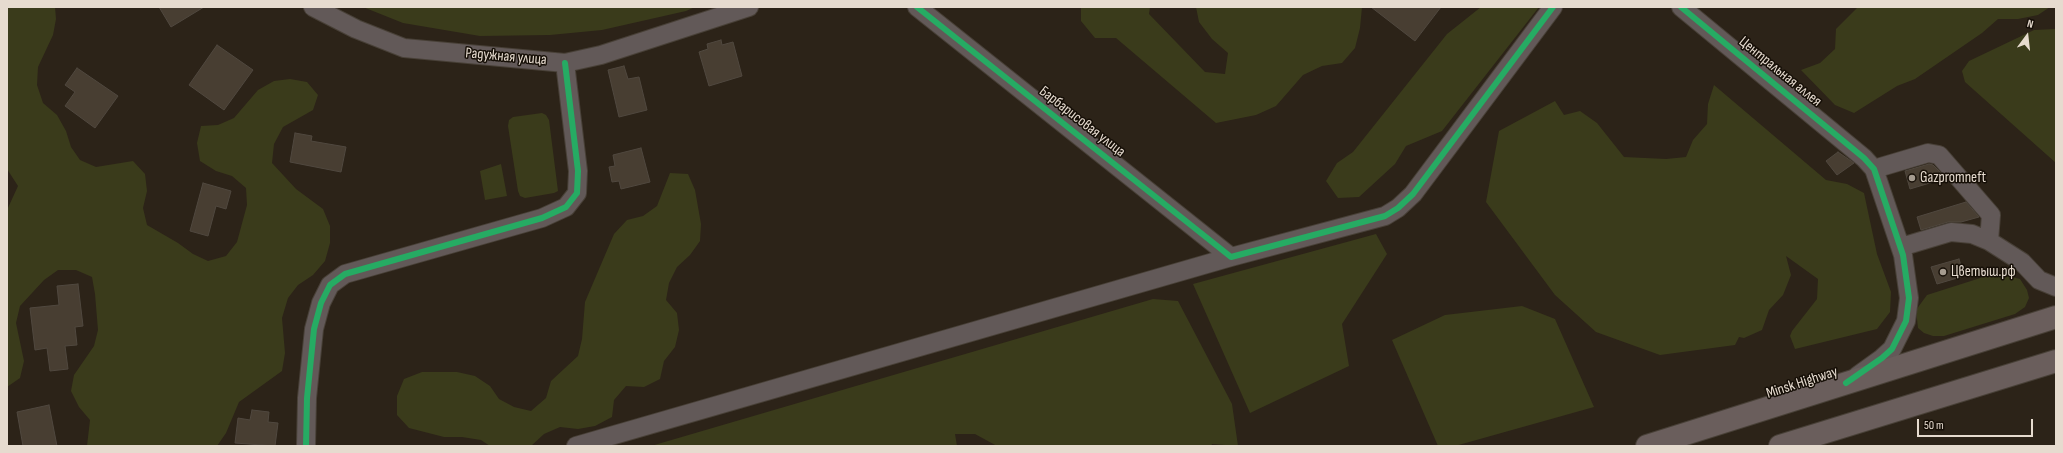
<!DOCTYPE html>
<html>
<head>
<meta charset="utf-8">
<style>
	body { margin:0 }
	#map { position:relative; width:2063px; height:453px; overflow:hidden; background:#2c2318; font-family:"Sofia Sans Condensed",sans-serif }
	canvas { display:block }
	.frame { position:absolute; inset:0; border:8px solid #e6dbcf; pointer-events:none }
	.north { position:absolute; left:2007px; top:16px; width:40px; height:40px; -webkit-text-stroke:3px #160f07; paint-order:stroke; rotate:15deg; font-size:11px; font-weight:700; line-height:16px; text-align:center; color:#e6dbcf }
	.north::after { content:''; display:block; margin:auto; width:14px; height:18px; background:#e6dbcf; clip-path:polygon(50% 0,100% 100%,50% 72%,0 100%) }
	.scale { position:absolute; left:1917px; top:419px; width:116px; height:18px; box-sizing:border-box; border:2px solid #e6dbcf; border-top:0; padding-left:5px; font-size:12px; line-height:14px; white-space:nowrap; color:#e6dbcf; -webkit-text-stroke:3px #160f07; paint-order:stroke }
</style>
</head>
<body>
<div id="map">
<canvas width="2063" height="453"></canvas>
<div class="frame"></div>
<div class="north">N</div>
<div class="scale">50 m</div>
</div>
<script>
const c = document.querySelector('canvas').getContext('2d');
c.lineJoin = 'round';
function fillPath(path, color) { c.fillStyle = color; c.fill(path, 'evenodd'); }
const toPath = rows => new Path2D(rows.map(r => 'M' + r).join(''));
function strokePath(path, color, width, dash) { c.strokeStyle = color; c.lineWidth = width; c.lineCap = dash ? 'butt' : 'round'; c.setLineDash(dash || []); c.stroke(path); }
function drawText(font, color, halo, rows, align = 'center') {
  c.font = font + ' "Sofia Sans Condensed",sans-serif'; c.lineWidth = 3; c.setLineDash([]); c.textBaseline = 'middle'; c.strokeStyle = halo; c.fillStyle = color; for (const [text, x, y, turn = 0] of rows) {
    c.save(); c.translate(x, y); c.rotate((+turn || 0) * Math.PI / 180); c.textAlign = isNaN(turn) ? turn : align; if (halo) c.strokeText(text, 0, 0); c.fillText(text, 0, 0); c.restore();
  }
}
const green = toPath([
	[7,7,55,7,56,19,53,35,38,67,37,85,43,103,57,115,66,131,71,147,80,160,96,167,133,161,145,174,147,191,143,208,147,225,178,243,193,254,208,261,226,256,237,242,247,205,246,188,232,176,216,171,200,161,197,143,201,126,218,125,234,118,258,90,274,81,290,79,307,82,318,95,313,110,283,127,274,144,272,163,296,189,323,209,330,226,330,243,325,261,313,275,298,285,288,298,282,318,285,353,282,371,239,402,226,433,217,446,87,446,90,420,79,407,71,391,74,375,94,346,98,330,95,294,92,277,76,270,58,270,44,280,20,306,16,323,24,361,20,378,7,387,7,210,18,186,7,169],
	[363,7,695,7,686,11,602,30,550,35,480,36,403,23],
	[1081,7,1150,7,1149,14,1205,72,1225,74,1228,53,1212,39,1199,22,1196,7,1362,7,1360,28,1355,48,1342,63,1322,66,1303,75,1276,106,1256,115,1216,123,1116,38,1095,38,1081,21],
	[1481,7,1539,7,1442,131,1406,146,1395,164,1359,197,1338,198,1326,181,1337,163,1353,152,1447,34],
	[1858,7,2050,7,2038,15,2018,19,1998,19,1982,33,1915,79,1897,86,1854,113,1835,105,1801,70,1820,63,1835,49,1836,29],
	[2056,29,2056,163,1965,82,1962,71,1969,61,2034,30],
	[1714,85,1826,180,1847,184,1864,193,1877,254,1891,292,1890,312,1877,329,1795,349,1790,336,1792,331,1817,299,1818,279,1786,256,1791,275,1783,295,1769,310,1762,330,1744,338,1739,337,1735,345,1660,355,1596,332,1555,295,1486,202,1499,131,1555,101,1564,115,1580,111,1597,123,1624,157,1666,159,1686,157,1693,140,1707,124,1708,104],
	[542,113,546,115,549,120,558,191,554,193,525,198,520,196,518,191,508,126,509,120,513,117],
	[501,164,507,196,485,200,480,171],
	[670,173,688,174,695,190,701,224,700,241,690,255,677,267,669,283,666,300,677,313,679,330,675,347,664,361,660,379,644,387,626,386,614,400,612,417,595,426,578,429,560,427,544,434,531,446,490,446,481,440,462,437,444,437,409,428,397,415,397,396,404,379,422,372,457,372,475,376,490,386,499,399,514,407,531,411,546,398,551,381,578,356,582,339,585,302,614,234,627,220,643,216,657,206],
	[1376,234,1387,254,1342,324,1349,366,1250,413,1193,284],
	[1996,273,2020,279,2027,290,2029,298,2025,307,2015,314,1944,336,1933,336,1924,333,1918,328,1916,310,1927,295],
	[1153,299,1178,301,1232,404,1238,446,1212,444,1211,446,997,446,975,434,955,434,957,446,651,446],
	[1522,306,1555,319,1594,407,1455,446,1438,446,1392,340,1445,315]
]);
const building = toPath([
	[159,7,204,7,171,27,159,7],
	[1371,7,1441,7,1415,41,1371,7],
	[721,40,722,45,733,42,742,76,709,86,699,52,708,49,707,44,721,40],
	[217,45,253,70,224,110,189,85,217,45],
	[624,66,628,79,639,77,647,110,619,117,608,70,624,66],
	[77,68,118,96,95,128,65,106,75,92,65,85,77,68],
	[295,133,312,136,311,141,346,147,341,172,290,162,295,133],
	[641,148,650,182,621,189,619,181,612,182,609,167,615,166,613,155,641,148],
	[1838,152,1854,163,1837,175,1826,161,1838,152],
	[1929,164,1933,165,1942,174,1943,179,1910,189,1905,171,1929,164],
	[203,183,231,191,226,209,216,206,208,236,190,231,203,183],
	[1966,202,1979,217,1961,222,1948,222,1921,230,1917,217,1966,202],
	[1959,259,1964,276,1937,284,1931,267,1959,259],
	[78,284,83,326,75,327,77,345,65,346,68,369,50,371,47,348,35,350,30,308,59,305,57,286,78,284],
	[49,405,57,446,23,446,17,412,49,405],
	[252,410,269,412,268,422,278,423,275,446,235,443,238,418,250,420,252,410]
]);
const minor = toPath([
	[313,7,356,29,404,48,565,63,601,55,749,7],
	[917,7,1231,257],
	[1681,7,1864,158,1874,169,1903,255,1909,298,1906,321,1892,349,1882,358,1857,376],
	[1874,169,1928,153,1939,155,1991,215,1989,241],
	[1901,247,1951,232,1972,234,1989,241,2022,262,2039,280,2056,287],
	[306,446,307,398,314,329,321,303,330,285,345,274,542,218,566,207,577,193,578,171,565,63],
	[576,446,1231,257,1385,216,1398,208,1413,194,1553,7]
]);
const highway = toPath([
	[1647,446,2056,317],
	[1780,446,2056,361]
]);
const cycleway = toPath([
	[917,7,1231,257,1385,216,1398,208,1413,194,1553,7],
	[1681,7,1864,158,1874,169,1903,255,1909,298,1906,321,1892,349,1882,358,1846,383],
	[306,446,307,398,314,329,321,303,330,285,345,274,542,218,566,207,577,193,578,171,565,63]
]);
const markers = [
	[1912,178,4,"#a59b8f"],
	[1943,272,4,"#a59b8f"]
];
const streetNames = [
	["Радужная улица",506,57,5],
	["Центральная аллея",1780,72,39],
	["Барбарисовая улица",1082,122,38],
	["Minsk Highway",1802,383,-18]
];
const poiNames = [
	["Gazpromneft",1920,178],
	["Цветыш.рф",1951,272]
];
fillPath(green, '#3a3b1b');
fillPath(building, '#483e32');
strokePath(building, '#50483f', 1);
strokePath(minor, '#484037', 20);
strokePath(highway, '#484037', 24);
strokePath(minor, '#625958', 18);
strokePath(highway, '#6a5e5c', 22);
strokePath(cycleway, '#26ab63', 6);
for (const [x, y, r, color] of markers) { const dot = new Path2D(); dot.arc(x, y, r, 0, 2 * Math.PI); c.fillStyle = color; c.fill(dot); strokePath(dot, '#160f07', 1.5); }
drawText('15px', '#e6dbcf', '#160f07', streetNames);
drawText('15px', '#e6dbcf', '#160f07', poiNames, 'left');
</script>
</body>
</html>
